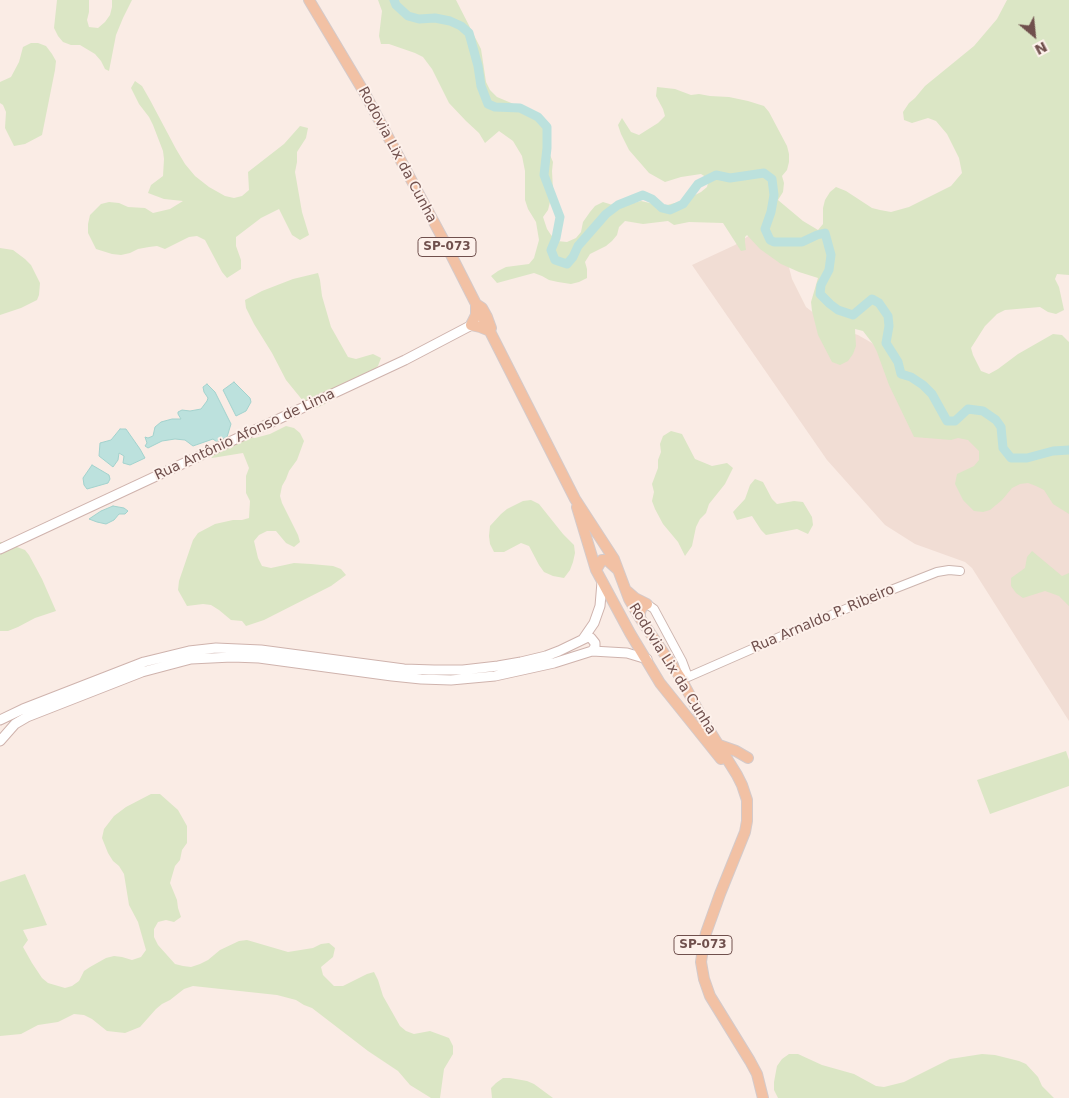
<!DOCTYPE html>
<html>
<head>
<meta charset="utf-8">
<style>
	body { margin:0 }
	#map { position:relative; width:1069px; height:1098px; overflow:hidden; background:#faece5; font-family:"DejaVu Sans",sans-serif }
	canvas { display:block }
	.north { position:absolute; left:1009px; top:10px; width:50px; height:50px; -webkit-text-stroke:4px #fdf1eb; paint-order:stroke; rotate:152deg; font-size:14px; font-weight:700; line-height:20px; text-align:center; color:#70504d }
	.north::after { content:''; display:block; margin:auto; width:18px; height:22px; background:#70504d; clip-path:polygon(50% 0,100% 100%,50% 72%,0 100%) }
</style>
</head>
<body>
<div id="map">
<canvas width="1069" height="1098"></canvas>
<div class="north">N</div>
</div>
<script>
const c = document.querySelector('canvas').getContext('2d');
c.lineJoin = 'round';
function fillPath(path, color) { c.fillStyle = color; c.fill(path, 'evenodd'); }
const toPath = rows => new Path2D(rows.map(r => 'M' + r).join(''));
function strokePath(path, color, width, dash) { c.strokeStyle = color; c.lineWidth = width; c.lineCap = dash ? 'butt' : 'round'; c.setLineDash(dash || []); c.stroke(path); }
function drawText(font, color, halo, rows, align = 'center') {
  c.font = font + ' "DejaVu Sans",sans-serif'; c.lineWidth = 4; c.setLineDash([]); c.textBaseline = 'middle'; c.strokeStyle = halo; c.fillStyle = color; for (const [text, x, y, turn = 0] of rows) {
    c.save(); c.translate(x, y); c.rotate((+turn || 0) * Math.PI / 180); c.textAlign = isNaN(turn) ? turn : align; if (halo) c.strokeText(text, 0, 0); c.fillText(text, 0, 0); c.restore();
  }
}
const residential = toPath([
	[753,233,785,252,792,279,806,307,829,325,858,335,905,362,1069,485,1069,721,972,568,965,562,915,544,885,525,827,460,692,265,735,245]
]);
const green = toPath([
	[57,0,89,0,89,12,87,20,89,27,98,28,105,22,110,15,112,7,112,0,132,0,123,18,116,35,109,71,105,69,101,61,95,54,80,45,71,45,63,42,58,36,54,28],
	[378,0,456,0,481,49,486,82,490,90,497,97,540,115,548,131,550,155,553,162,552,171,553,190,548,210,543,217,547,229,551,235,557,241,567,242,576,238,581,232,583,222,590,212,595,206,603,202,619,207,641,201,663,206,683,201,701,192,707,187,709,179,701,174,681,177,665,182,649,173,629,150,621,134,618,125,622,118,631,132,639,135,658,123,665,116,663,109,656,96,657,87,675,89,691,95,699,94,710,96,729,97,748,101,764,106,769,112,787,146,789,154,789,162,787,170,782,176,784,183,783,192,778,200,803,221,818,230,823,224,823,208,825,200,830,192,836,187,846,191,872,208,880,210,891,212,909,207,951,186,962,173,959,158,947,134,936,121,928,118,912,123,904,120,903,112,909,103,915,98,925,86,974,46,997,19,1007,0,1069,0,1069,275,1057,274,1055,279,1059,287,1064,310,1056,314,1048,312,1040,307,1005,310,997,314,985,326,971,348,973,355,981,371,989,374,998,369,1018,354,1053,334,1062,335,1069,342,1069,514,1053,504,1044,490,1036,486,1028,483,1020,484,1012,488,1002,500,990,510,983,512,974,511,963,500,955,484,957,474,974,466,979,460,979,451,968,440,958,438,951,440,914,437,889,385,877,352,873,344,863,331,855,329,856,346,853,354,848,361,840,365,832,362,818,335,812,311,811,302,818,278,799,272,781,264,760,249,747,235,745,237,745,242,746,250,741,251,723,223,689,222,674,225,668,221,643,224,625,221,619,227,617,235,612,241,606,246,590,254,585,262,587,269,587,278,579,282,571,284,558,282,549,280,542,276,534,273,497,283,491,276,498,271,506,267,529,264,534,258,539,240,536,222,528,209,525,200,525,171,522,156,513,141,499,131,485,143,479,133,466,121,449,103,432,69,423,57,415,53,389,44,381,44,379,36,382,11],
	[31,43,38,43,46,46,52,54,56,61,55,70,42,135,25,144,14,146,5,128,6,112,3,105,0,103,0,82,11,77,19,62,23,47],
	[135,81,142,86,150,100,176,149,185,164,195,176,209,187,225,196,234,198,242,196,249,190,248,172,284,144,300,126,308,128,306,138,297,152,297,162,295,172,302,212,309,235,300,240,292,235,279,209,261,218,236,237,236,246,241,260,241,269,227,278,222,272,205,240,197,236,189,237,165,249,157,246,149,247,138,249,130,253,121,255,112,254,96,249,88,233,88,224,90,215,101,204,109,202,119,203,128,207,145,208,153,213,170,209,183,201,164,199,148,193,151,185,163,176,164,159,163,151,153,125,149,117,139,104,131,88],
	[0,248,13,250,25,259,31,265,40,283,39,295,37,300,21,308,0,315],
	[318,273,320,280,322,296,331,327,348,357,356,359,373,354,381,358,378,366,374,370,355,380,325,404,317,408,308,407,286,380,272,353,254,324,246,308,245,300,262,291,293,279],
	[286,426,294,428,300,433,304,441,297,460,289,471,286,479,282,486,280,496,282,503,298,535,300,542,294,547,286,543,276,531,267,531,259,535,254,541,258,558,262,566,271,568,294,563,311,564,333,566,341,569,346,575,331,586,264,620,246,626,242,621,231,620,219,610,211,605,203,604,187,606,178,590,179,581,193,540,198,533,215,524,233,520,242,520,249,518,250,501,246,493,246,476,249,468,243,453,212,458,207,452,212,446,229,436,255,438,270,434],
	[671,431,682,434,695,459,712,466,727,463,733,468,725,484,709,504,706,513,700,519,696,527,692,546,685,556,678,542,663,524,655,509,652,501,654,492,652,484,658,468,658,460,661,452,660,444,663,436],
	[755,479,763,482,772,499,777,504,794,501,803,502,812,517,813,525,808,534,797,529,766,535,761,530,752,516,737,520,733,512,745,499,750,485],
	[531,500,539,504,563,534,574,545,575,553,573,562,570,570,564,578,553,576,544,572,539,565,529,546,521,543,504,552,494,552,490,544,489,536,490,526,501,514,507,509,523,501],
	[0,542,9,542,17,547,25,550,29,555,42,579,56,611,35,618,18,627,8,631,0,631],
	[1032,551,1062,576,1069,573,1069,606,1059,596,1045,591,1023,598,1016,593,1011,586,1011,578,1025,568,1027,557],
	[1066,751,1069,760,1069,786,990,814,977,780],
	[151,794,160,794,178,810,187,826,187,843,182,850,180,860,175,866,170,883,177,900,178,908,181,917,174,922,166,920,158,922,154,929,154,937,158,945,175,964,183,966,191,967,200,964,208,960,220,950,239,941,247,940,288,952,313,948,321,944,329,943,335,948,333,957,321,967,323,975,334,986,343,986,367,974,374,972,378,980,383,996,400,1026,406,1031,414,1034,430,1031,449,1038,453,1046,453,1054,444,1069,440,1098,431,1098,410,1085,398,1071,368,1051,312,1008,304,1005,296,1000,277,995,193,986,184,989,170,1000,162,1004,156,1009,140,1027,125,1033,107,1031,92,1019,84,1015,74,1014,58,1022,38,1025,21,1034,0,1036,0,882,25,874,47,925,23,930,28,940,23,947,32,963,42,978,48,983,65,988,72,986,79,981,84,971,90,967,106,958,114,956,122,957,132,960,141,957,146,950,138,922,129,905,124,874,119,866,113,861,108,853,102,838,104,829,114,816,126,807],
	[789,1054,798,1054,822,1065,854,1074,876,1086,884,1087,904,1082,950,1059,982,1054,995,1055,1019,1061,1026,1064,1038,1077,1042,1086,1054,1098,778,1098,774,1090,774,1082,777,1066,782,1059],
	[503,1078,510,1078,527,1081,534,1084,553,1098,492,1098,491,1088,496,1083]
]);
const water = toPath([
	[234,382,250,398,251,402,246,411,236,416,223,390,234,382],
	[207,384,215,392,231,424,227,437,217,442,213,439,193,446,185,440,175,439,162,441,148,448,145,446,147,443,145,437,148,438,153,436,155,427,161,422,172,419,181,419,178,414,178,412,182,410,190,411,201,409,207,401,208,398,204,392,203,387,207,384],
	[120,429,126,429,140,449,145,458,130,465,123,463,124,456,119,453,118,460,113,467,99,456,100,443,111,440,120,429],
	[92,465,109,475,110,479,108,483,87,489,84,485,83,478,92,465],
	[113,506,124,508,128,511,125,514,119,514,114,520,106,524,97,522,89,519,101,511,113,506]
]);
const river = toPath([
	[394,0,396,5,408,16,419,19,435,18,450,21,461,26,469,33,478,66,481,86,488,104,495,107,520,108,538,117,547,127,547,148,544,175,560,217,556,238,551,250,555,260,567,264,573,257,578,246,606,214,618,205,643,195,652,199,662,208,670,210,683,204,698,184,716,175,730,178,764,173,772,179,774,195,771,212,765,229,770,240,774,242,802,242,817,235,825,233,831,255,829,270,821,285,820,294,830,304,838,310,853,315,872,299,879,303,888,316,889,326,886,343,898,362,901,374,911,377,923,385,932,394,947,421,955,421,968,409,983,411,996,420,1001,427,1003,448,1011,458,1027,458,1053,451,1069,450]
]);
const tertiary = toPath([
	[647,604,654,609,682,661,688,677,784,635,886,592,937,572,949,570,960,571]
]);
const secondary = toPath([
	[0,549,405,360,487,317],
	[583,639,594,623,600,606,602,582],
	[592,651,627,653,647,659],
	[0,720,23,709,144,662,189,651,216,648,261,650,404,669,434,670,463,670,498,666,521,662,546,656,559,651,588,637,591,638,595,643,595,647,592,651,554,663,495,676,451,680,421,679,392,676,259,658,232,657,191,659,142,672,27,717,15,724,0,741]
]);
const primary = toPath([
	[309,0,364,92,443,239,575,499,614,559,629,599,640,618,680,677,706,725,737,775,742,785,747,800,747,821,745,832,720,894,706,933,703,948,701,962,704,979,710,996,750,1061,757,1074,763,1098],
	[476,304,482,308,487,317,491,328,490,331,480,327,471,325,476,315,476,304],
	[577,507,596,570,630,633,660,683,721,759],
	[596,570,602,560,607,560,617,569],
	[627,591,635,598,647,604,642,607,640,612,640,618],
	[719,745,736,751,748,758]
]);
const shields = [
	[447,247,58],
	[703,945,58]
];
const shieldNames = [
	["SP-073",447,247],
	["SP-073",703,945]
];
const streetNames = [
	["Rodovia Lix da Cunha",397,155,62],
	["Rua Antônio Afonso de Lima",245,435,-25],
	["Rua Arnaldo P. Ribeiro",823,619,-23],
	["Rodovia Lix da Cunha",672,669,58]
];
fillPath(residential, '#f1ddd4');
fillPath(green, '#dbe6c5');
fillPath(water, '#bce1dd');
strokePath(water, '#a3d2cd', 1);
strokePath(river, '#bce1dd', 9);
strokePath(tertiary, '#cdb5af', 10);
strokePath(secondary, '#cfb3ad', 11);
strokePath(primary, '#d4caca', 12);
strokePath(tertiary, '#fff', 8);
strokePath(secondary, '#fff', 9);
strokePath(primary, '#f2c1a4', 10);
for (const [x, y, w] of shields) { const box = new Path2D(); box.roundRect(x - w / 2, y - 9.5, w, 19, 4); c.fillStyle = '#fdf1eb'; c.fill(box); strokePath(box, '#70504d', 1); }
drawText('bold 12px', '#70504d', null, shieldNames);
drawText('14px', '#70504d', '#fdf1eb', streetNames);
</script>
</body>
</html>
